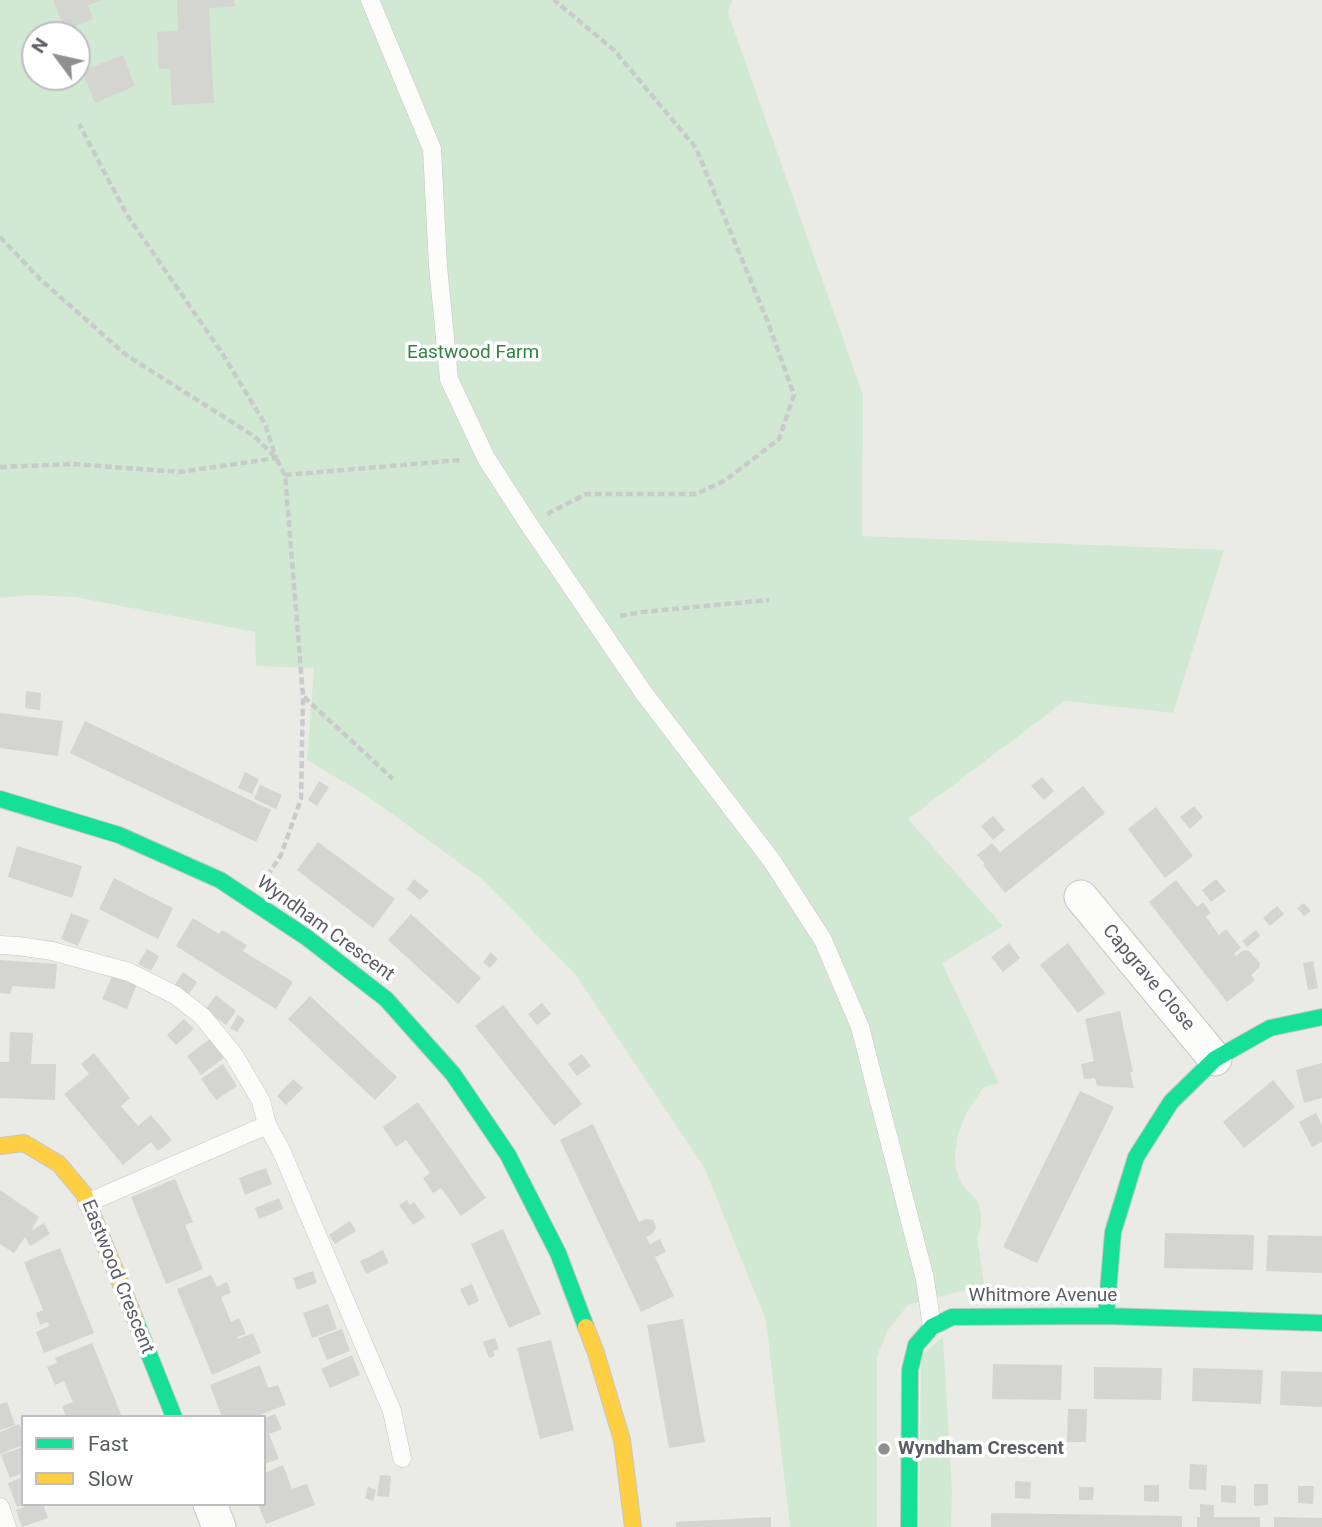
<!DOCTYPE html>
<html>
<head>
<meta charset="utf-8">
<style>
	body { margin:0 }
	#map { position:relative; width:1322px; height:1527px; overflow:hidden; background:#ebebe5; font-family:Roboto,sans-serif }
	canvas { display:block }
	.legend { position:absolute; left:21px; top:1415px; width:245px; height:91px; box-sizing:border-box; background:#fff; border:2px solid #bdbec1; margin:0; padding:9px 12px; list-style:none; font-size:21px; color:#5a5d64 }
	.legend li { display:flex; align-items:center; gap:14px; height:35px }
	.legend b { width:35px; border:2px solid #bdbec1 }
	.north { position:absolute; left:21px; top:21px; width:70px; height:70px; box-sizing:border-box; background:#fff; border:2px solid #bdbec1; border-radius:50%; rotate:303deg; font-size:19px; font-weight:700; line-height:28px; text-align:center; color:#5a5d64 }
	.north::after { content:''; display:block; margin:auto; width:24px; height:32px; background:#8d8f91; clip-path:polygon(50% 0,100% 100%,50% 72%,0 100%) }
</style>
</head>
<body>
<div id="map">
<canvas width="1322" height="1527"></canvas>
<ul class="legend">
<li><b style="height:9px;background:#16e098"></b>Fast</li>
<li><b style="height:9px;background:#ffcf43"></b>Slow</li>
</ul>
<div class="north">N</div>
</div>
<script>
const c = document.querySelector('canvas').getContext('2d');
c.lineJoin = 'round';
function fillPath(path, color) { c.fillStyle = color; c.fill(path, 'evenodd'); }
const toPath = rows => new Path2D(rows.map(r => 'M' + r).join(''));
function strokePath(path, color, width, dash) { c.strokeStyle = color; c.lineWidth = width; c.lineCap = dash ? 'butt' : 'round'; c.setLineDash(dash || []); c.stroke(path); }
function drawText(font, color, halo, rows, align = 'center') {
  c.font = font + ' Roboto,sans-serif'; c.lineWidth = 7; c.setLineDash([]); c.textBaseline = 'middle'; c.strokeStyle = halo; c.fillStyle = color; for (const [text, x, y, turn = 0] of rows) {
    c.save(); c.translate(x, y); c.rotate((+turn || 0) * Math.PI / 180); c.textAlign = isNaN(turn) ? turn : align; if (halo) c.strokeText(text, 0, 0); c.fillText(text, 0, 0); c.restore();
  }
}
const green = toPath([
	[0,0,732,0,728,13,863,395,862,536,1224,550,1173,713,1065,701,908,819,1003,926,942,963,999,1083,984,1087,966,1113,958,1135,955,1154,956,1170,962,1184,978,1202,981,1215,981,1227,977,1237,984,1285,908,1305,888,1330,877,1356,877,1527,790,1527,766,1320,704,1167,576,975,482,879,367,796,307,760,314,668,256,666,255,632,75,597,29,595,0,598],
	[35,35,77,35,77,77,35,77],
	[943,1337,952,1490,951,1527,919,1527,921,1356]
]);
const building = toPath([
	[53,0,103,0,88,5,93,19,65,30],
	[177,0,234,0,235,7,209,8,214,103,172,105,170,69,159,69,157,32,178,31],
	[123,55,135,86,95,103,82,71],
	[26,691,41,693,40,710,25,708],
	[0,713,63,721,58,756,0,748],
	[85,721,271,810,256,842,70,753],
	[245,772,259,779,252,794,238,788],
	[1042,777,1054,791,1044,800,1031,786],
	[319,781,329,787,317,806,308,800],
	[260,785,282,795,276,809,254,799],
	[1083,786,1105,813,1005,893,983,865,985,864,977,855,992,843,1000,852],
	[1194,806,1203,817,1190,829,1180,817],
	[1156,807,1193,856,1165,878,1128,829],
	[993,816,1005,830,993,840,981,826],
	[318,842,395,899,373,928,297,870],
	[17,846,82,866,72,898,8,877],
	[114,878,173,908,158,939,99,909],
	[414,879,429,891,420,900,407,889],
	[1216,879,1226,891,1211,902,1202,890],
	[1176,880,1197,907,1203,902,1211,913,1206,917,1219,935,1226,929,1241,948,1234,953,1236,956,1244,950,1249,951,1260,963,1259,968,1251,975,1255,980,1227,1002,1149,902],
	[1304,903,1311,911,1304,916,1297,908],
	[1277,906,1284,914,1270,926,1263,918],
	[71,913,89,920,78,946,61,939],
	[411,914,481,978,458,1004,388,940],
	[193,918,219,934,222,930,247,945,243,951,293,982,276,1009,176,946],
	[1256,930,1260,936,1247,947,1242,941],
	[1009,943,1020,958,1003,972,991,957],
	[1068,943,1105,993,1078,1013,1040,965],
	[147,949,159,956,151,971,138,964],
	[491,952,498,959,490,968,483,962],
	[0,960,57,964,55,989,12,986,11,994,0,993],
	[1313,961,1318,988,1308,990,1303,963],
	[183,972,197,982,189,994,175,985],
	[113,974,137,984,127,1009,102,999],
	[216,995,236,1011,226,1025,205,1010],
	[310,996,397,1077,375,1100,288,1019],
	[542,1003,551,1014,537,1025,528,1014],
	[503,1005,582,1104,554,1126,475,1026],
	[1120,1011,1133,1072,1130,1072,1134,1088,1097,1086,1095,1078,1084,1079,1081,1064,1094,1061,1085,1019],
	[238,1015,245,1020,237,1032,230,1028],
	[184,1019,194,1029,176,1045,167,1035],
	[10,1032,33,1033,31,1064,56,1064,55,1100,0,1098,0,1062,9,1062],
	[210,1039,224,1058,201,1075,187,1056],
	[94,1053,130,1098,121,1106,138,1126,151,1115,172,1140,158,1151,151,1142,123,1165,64,1094,89,1074,81,1064],
	[582,1054,591,1066,577,1076,568,1064],
	[1322,1063,1322,1098,1304,1103,1296,1070],
	[223,1064,237,1086,216,1100,201,1079],
	[293,1079,303,1088,286,1105,277,1096],
	[1273,1080,1295,1107,1244,1148,1223,1122],
	[1080,1091,1114,1107,1037,1263,1003,1247],
	[418,1102,486,1198,461,1216,441,1188,433,1193,423,1178,430,1173,406,1140,396,1147,383,1127],
	[1316,1113,1322,1125,1322,1142,1312,1147,1299,1122],
	[593,1124,639,1222,646,1219,653,1220,656,1227,653,1233,646,1237,650,1244,660,1239,666,1252,655,1257,674,1296,641,1312,560,1140],
	[266,1168,272,1184,245,1195,239,1178],
	[175,1179,193,1222,185,1225,203,1269,166,1284,131,1197],
	[0,1190,39,1217,31,1231,44,1223,50,1234,30,1246,25,1237,14,1253,0,1244],
	[279,1198,283,1209,259,1219,255,1208],
	[407,1200,410,1205,414,1202,425,1217,413,1225,399,1205],
	[350,1221,356,1231,335,1244,329,1235],
	[503,1229,541,1314,509,1328,471,1244],
	[1165,1233,1254,1235,1253,1270,1164,1268],
	[1268,1235,1322,1236,1322,1273,1266,1271],
	[60,1248,94,1333,44,1353,36,1332,49,1326,48,1322,40,1325,36,1313,43,1310,24,1262],
	[383,1250,389,1263,366,1274,360,1261],
	[313,1271,317,1283,297,1290,293,1278],
	[211,1275,217,1287,227,1282,231,1293,221,1297,231,1322,239,1318,246,1334,237,1337,238,1339,253,1333,261,1353,212,1375,177,1289],
	[472,1284,479,1301,468,1306,460,1289],
	[328,1304,337,1329,312,1338,303,1313],
	[683,1319,705,1442,669,1448,647,1325],
	[342,1329,350,1351,327,1360,318,1338],
	[495,1338,499,1349,493,1351,495,1356,489,1358,483,1342],
	[551,1340,574,1430,540,1439,517,1348],
	[92,1343,102,1367,122,1417,66,1417,62,1406,73,1402,64,1381,55,1385,47,1367,57,1363,55,1358],
	[352,1355,360,1375,330,1388,321,1369],
	[993,1364,1062,1365,1061,1400,992,1399],
	[260,1365,268,1388,278,1385,286,1405,261,1414,262,1417,222,1417,210,1385],
	[1094,1367,1162,1368,1161,1400,1094,1399],
	[1193,1368,1263,1370,1261,1404,1192,1401],
	[1281,1371,1322,1372,1322,1407,1280,1405],
	[7,1402,15,1425,0,1430,0,1404],
	[1068,1409,1087,1409,1086,1442,1067,1442],
	[275,1414,282,1429,269,1434,279,1459,264,1464,264,1419],
	[19,1424,23,1433,23,1445,0,1454,0,1432],
	[23,1447,23,1473,10,1478,1,1455],
	[1190,1464,1207,1465,1206,1490,1189,1489],
	[283,1465,292,1489,307,1484,315,1505,266,1524,258,1504,264,1504,264,1473],
	[380,1475,391,1476,389,1497,377,1496],
	[23,1477,23,1505,17,1507,8,1483],
	[1015,1481,1031,1482,1030,1499,1015,1498],
	[1254,1484,1268,1484,1268,1505,1254,1506],
	[1144,1485,1159,1485,1159,1502,1144,1501],
	[1221,1485,1236,1486,1236,1503,1221,1502],
	[1298,1486,1314,1486,1313,1504,1298,1503],
	[368,1487,376,1490,373,1501,365,1498],
	[1079,1487,1094,1487,1093,1500,1079,1500],
	[31,1504,43,1504,48,1518,22,1527,16,1510],
	[1200,1504,1214,1505,1214,1517,1260,1517,1260,1527,1197,1527,1197,1517,1200,1517],
	[991,1513,1182,1516,1182,1527,991,1527],
	[771,1517,771,1527,676,1527,676,1522],
	[1274,1517,1322,1518,1322,1527,1274,1527]
]);
const path = toPath([
	[0,237,40,279,126,355,254,436,276,458,285,475,303,696,301,799,281,855,270,872],
	[0,467,73,464,180,472,276,458,265,424,222,353,127,215,79,124],
	[285,475,461,460],
	[547,514,586,494,696,494,726,480,779,439,794,395,767,320,696,148,614,50,554,0],
	[620,616,642,612,769,600],
	[304,697,393,779]
]);
const lane = toPath([
	[370,0,432,149,438,266,449,379,486,458,528,523,643,692,772,861,823,940,860,1027,925,1279,932,1327],
	[0,945,18,946,52,951,129,972,175,995,202,1016,234,1055,261,1101,267,1125,281,1150,392,1411,402,1458],
	[87,1203,267,1125],
	[0,1507,7,1527]
]);
const street = toPath([
	[1081,897,1215,1059],
	[210,1504,219,1527]
]);
const fast = toPath([
	[0,799,119,835,220,880,306,937,386,999,453,1074,508,1155,558,1253,586,1327],
	[1106,1316,1113,1232,1136,1157,1171,1102,1215,1059,1270,1028,1322,1017],
	[135,1319,174,1417],
	[909,1527,910,1370,916,1345,932,1327,952,1317,1106,1316,1322,1323]
]);
const slow = toPath([
	[0,1146,24,1143,59,1164,84,1194,135,1319],
	[586,1327,596,1353,622,1440,633,1527]
]);
const markers = [
	[884,1449,7,"#8d8f91"]
];
const parkNames = [
	["Eastwood Farm",473,353]
];
const streetNames = [
	["Wyndham Crescent",325,929,36],
	["Capgrave Close",1148,978,50],
	["Eastwood Crescent",117,1277,68],
	["Whitmore Avenue",1043,1296]
];
const poiNames = [
	["Wyndham Crescent",898,1449]
];
fillPath(green, '#d1e9d3');
fillPath(building, '#d4d4d0');
strokePath(lane, '#c7c7c6', 19);
strokePath(street, '#c7c7c6', 35);
strokePath(fast, '#c6c7c6', 18);
strokePath(slow, '#c6c7c6', 18);
strokePath(path, '#c7cccb', 4.5, [7, 3.5]);
strokePath(lane, '#fcfcfb', 18);
strokePath(street, '#fcfcfb', 33);
strokePath(fast, '#16e098', 16);
strokePath(slow, '#ffcf43', 16);
for (const [x, y, r, color] of markers) { const dot = new Path2D(); dot.arc(x, y, r, 0, 2 * Math.PI); c.fillStyle = color; c.fill(dot); strokePath(dot, '#fff', 2.5); }
drawText('19px', '#2f8642', '#fff', parkNames);
drawText('19px', '#5a5d64', '#fff', streetNames);
drawText('bold 19px', '#5a5d64', '#fff', poiNames, 'left');
</script>
</body>
</html>
